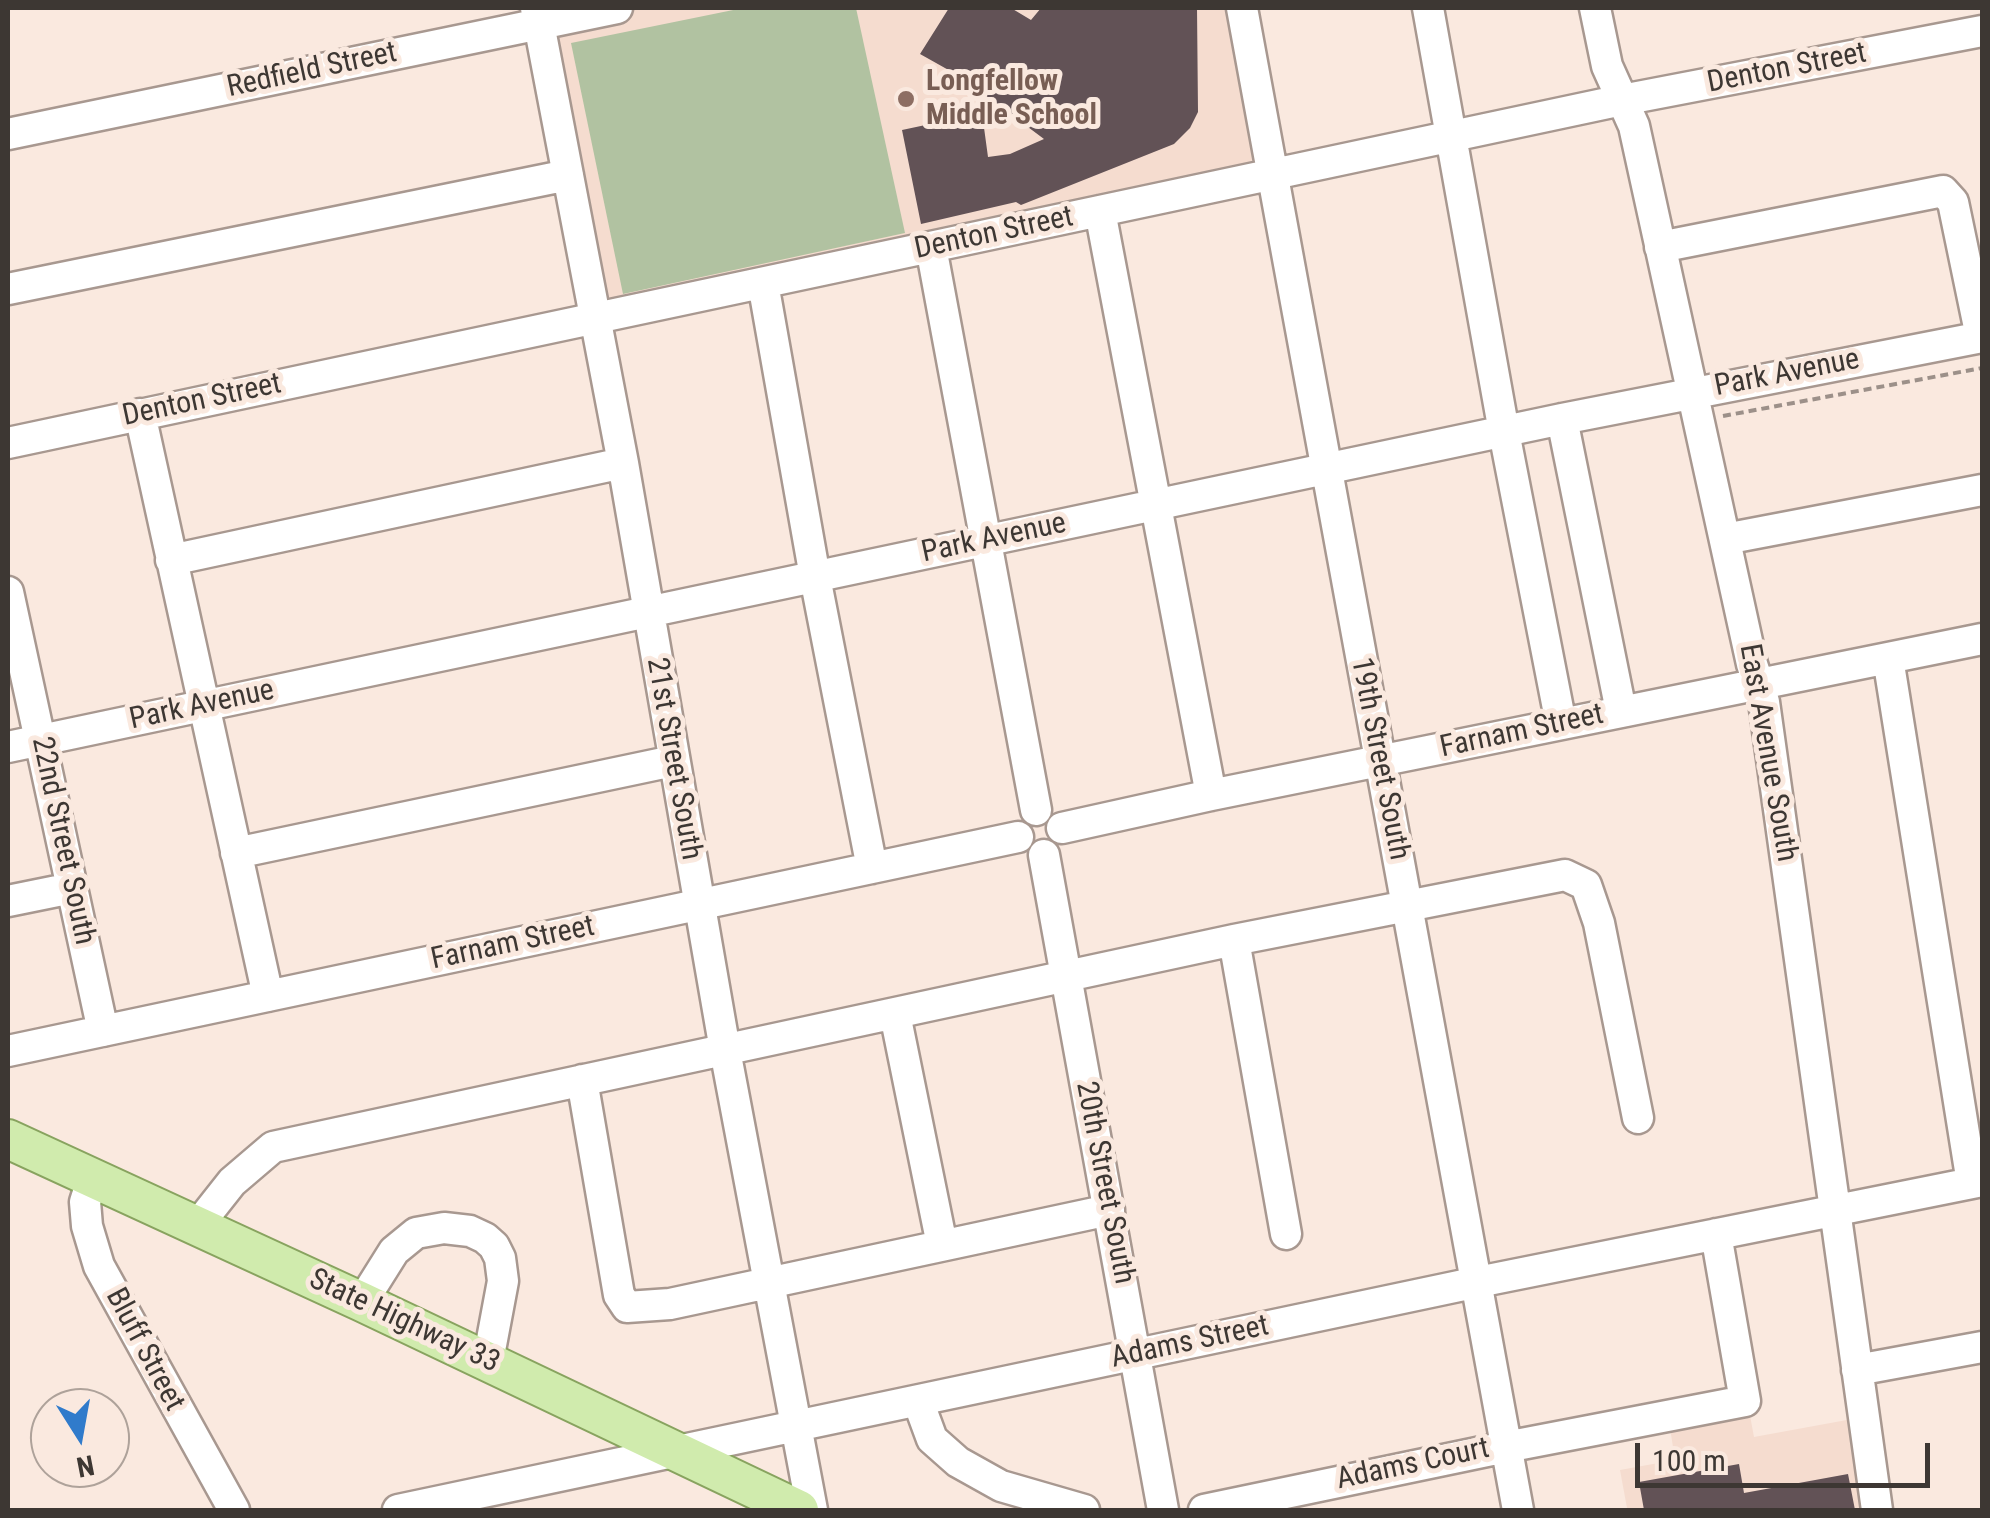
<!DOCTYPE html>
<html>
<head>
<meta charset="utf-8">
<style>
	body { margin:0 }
	#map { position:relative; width:1990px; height:1518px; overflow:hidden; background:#fae9df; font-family:"Roboto Condensed",sans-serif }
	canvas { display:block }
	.frame { position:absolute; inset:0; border:10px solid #3d3733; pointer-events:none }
	.north { position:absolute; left:30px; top:1388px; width:100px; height:100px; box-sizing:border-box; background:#fae9df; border:2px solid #aea29a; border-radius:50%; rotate:169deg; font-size:28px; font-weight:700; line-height:40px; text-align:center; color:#3d3733 }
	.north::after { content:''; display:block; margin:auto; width:35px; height:45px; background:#307bcb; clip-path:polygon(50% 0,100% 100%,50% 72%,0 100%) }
	.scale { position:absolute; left:1635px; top:1443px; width:295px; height:45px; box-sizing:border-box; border:5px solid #3d3733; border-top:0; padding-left:12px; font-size:30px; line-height:35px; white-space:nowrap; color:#3d3733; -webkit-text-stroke:8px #fae9df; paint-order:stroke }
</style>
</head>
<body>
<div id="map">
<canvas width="1990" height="1518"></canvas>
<div class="frame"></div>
<div class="north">N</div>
<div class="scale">100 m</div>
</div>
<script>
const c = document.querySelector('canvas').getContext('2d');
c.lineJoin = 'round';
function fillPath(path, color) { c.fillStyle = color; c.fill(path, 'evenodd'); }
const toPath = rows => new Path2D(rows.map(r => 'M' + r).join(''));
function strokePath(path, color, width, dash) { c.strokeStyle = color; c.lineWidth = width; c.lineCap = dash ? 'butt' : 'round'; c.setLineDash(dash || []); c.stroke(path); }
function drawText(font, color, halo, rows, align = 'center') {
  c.font = font + ' "Roboto Condensed",sans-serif'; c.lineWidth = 10; c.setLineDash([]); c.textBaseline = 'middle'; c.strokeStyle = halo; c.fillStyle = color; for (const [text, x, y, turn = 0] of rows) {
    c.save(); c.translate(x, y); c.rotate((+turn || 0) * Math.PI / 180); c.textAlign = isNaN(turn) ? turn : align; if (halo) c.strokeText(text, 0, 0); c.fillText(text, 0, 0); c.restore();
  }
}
const built = toPath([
	[617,8,1242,8,1272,175,595,318,539,24],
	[1749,1410,1754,1437,1863,1417,1877,1510,1618,1510,1627,1508,1620,1470,1675,1460,1668,1415]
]);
const green = toPath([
	[743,8,856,8,905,233,623,294,571,43]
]);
const building = toPath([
	[949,8,1011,8,1031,20,1041,8,1197,8,1198,112,1190,128,1174,144,1021,205,1016,202,921,224,902,130,982,113,988,157,1010,154,1044,139,961,77,920,54],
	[1739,1464,1744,1493,1848,1474,1855,1510,1644,1510,1639,1482]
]);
const path = toPath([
	[1723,416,1982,368]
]);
const minor = toPath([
	[536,8,623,463,725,1050,812,1510],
	[1242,8,1518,1510],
	[1428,8,1504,432,1561,724],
	[1595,8,1607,66,1634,126,1752,664,1764,702,1877,1510],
	[8,134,617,8],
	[1100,211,1211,795],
	[931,247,1036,810],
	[1660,247,1943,191,1953,202,1981,337],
	[763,283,815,577,872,868],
	[8,289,568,175],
	[140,414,268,996],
	[1562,419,1621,711],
	[8,443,1622,100,1982,31],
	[1725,539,1982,490],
	[171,560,623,463],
	[8,592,103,1031],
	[1888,658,1972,1183],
	[8,747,1562,419,1982,337],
	[1062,828,1211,795,1982,639],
	[236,853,673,761],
	[1044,855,1163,1510],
	[8,901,72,888],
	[1234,940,1286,1234],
	[895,1014,942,1245],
	[8,1051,1018,837],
	[582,1080,619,1295,627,1307,670,1304,1109,1210],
	[92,1180,85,1202,87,1226,99,1266,234,1510],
	[198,1225,232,1182,273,1147,1234,940,1565,875,1586,885,1599,923,1638,1118],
	[362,1302,394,1251,416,1233,444,1228,470,1231,485,1238,494,1246,500,1258,503,1281,488,1361],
	[1857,1370,1982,1347],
	[918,1401,932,1439,958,1462,1001,1486,1084,1510],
	[398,1510,1478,1282,1982,1181],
	[1204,1510,1506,1447,1745,1401,1716,1234]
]);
const major = toPath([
	[8,1139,362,1302,799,1510]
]);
const markers = [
	[906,99,10,"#8d6e63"]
];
const streetNames = [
	["Denton Street",1787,69,-11],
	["Redfield Street",312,71,-12],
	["Denton Street",994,234,-12],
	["Park Avenue",1787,374,-11],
	["Denton Street",202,401,-12],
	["Park Avenue",994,539,-12],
	["Park Avenue",202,706,-12],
	["Farnam Street",1522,732,-12],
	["East Avenue South",1767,753,80],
	["21st Street South",673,759,80],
	["19th Street South",1379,759,79],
	["22nd Street South",62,841,78],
	["Farnam Street",513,944,-12],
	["20th Street South",1104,1183,79],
	["State Highway 33",404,1322,25],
	["Adams Street",1190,1343,-12],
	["Bluff Street",144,1350,62],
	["Adams Court",1413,1465,-12]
];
const educationNames = [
	["Longfellow",926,82],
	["Middle School",926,116]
];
fillPath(built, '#f5dccf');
fillPath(green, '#b1c2a1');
fillPath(building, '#625256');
strokePath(minor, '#a89890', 35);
strokePath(major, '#88a35f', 42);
strokePath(path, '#9c9089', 4, [8, 5]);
strokePath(minor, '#fff', 30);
strokePath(major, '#d0ebad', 38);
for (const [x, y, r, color] of markers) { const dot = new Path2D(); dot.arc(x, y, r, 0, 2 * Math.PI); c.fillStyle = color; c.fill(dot); strokePath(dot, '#fae9df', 4); }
drawText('30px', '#3d3733', '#fae9df', streetNames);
drawText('bold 30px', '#785e54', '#fae9df', educationNames, 'left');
</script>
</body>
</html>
